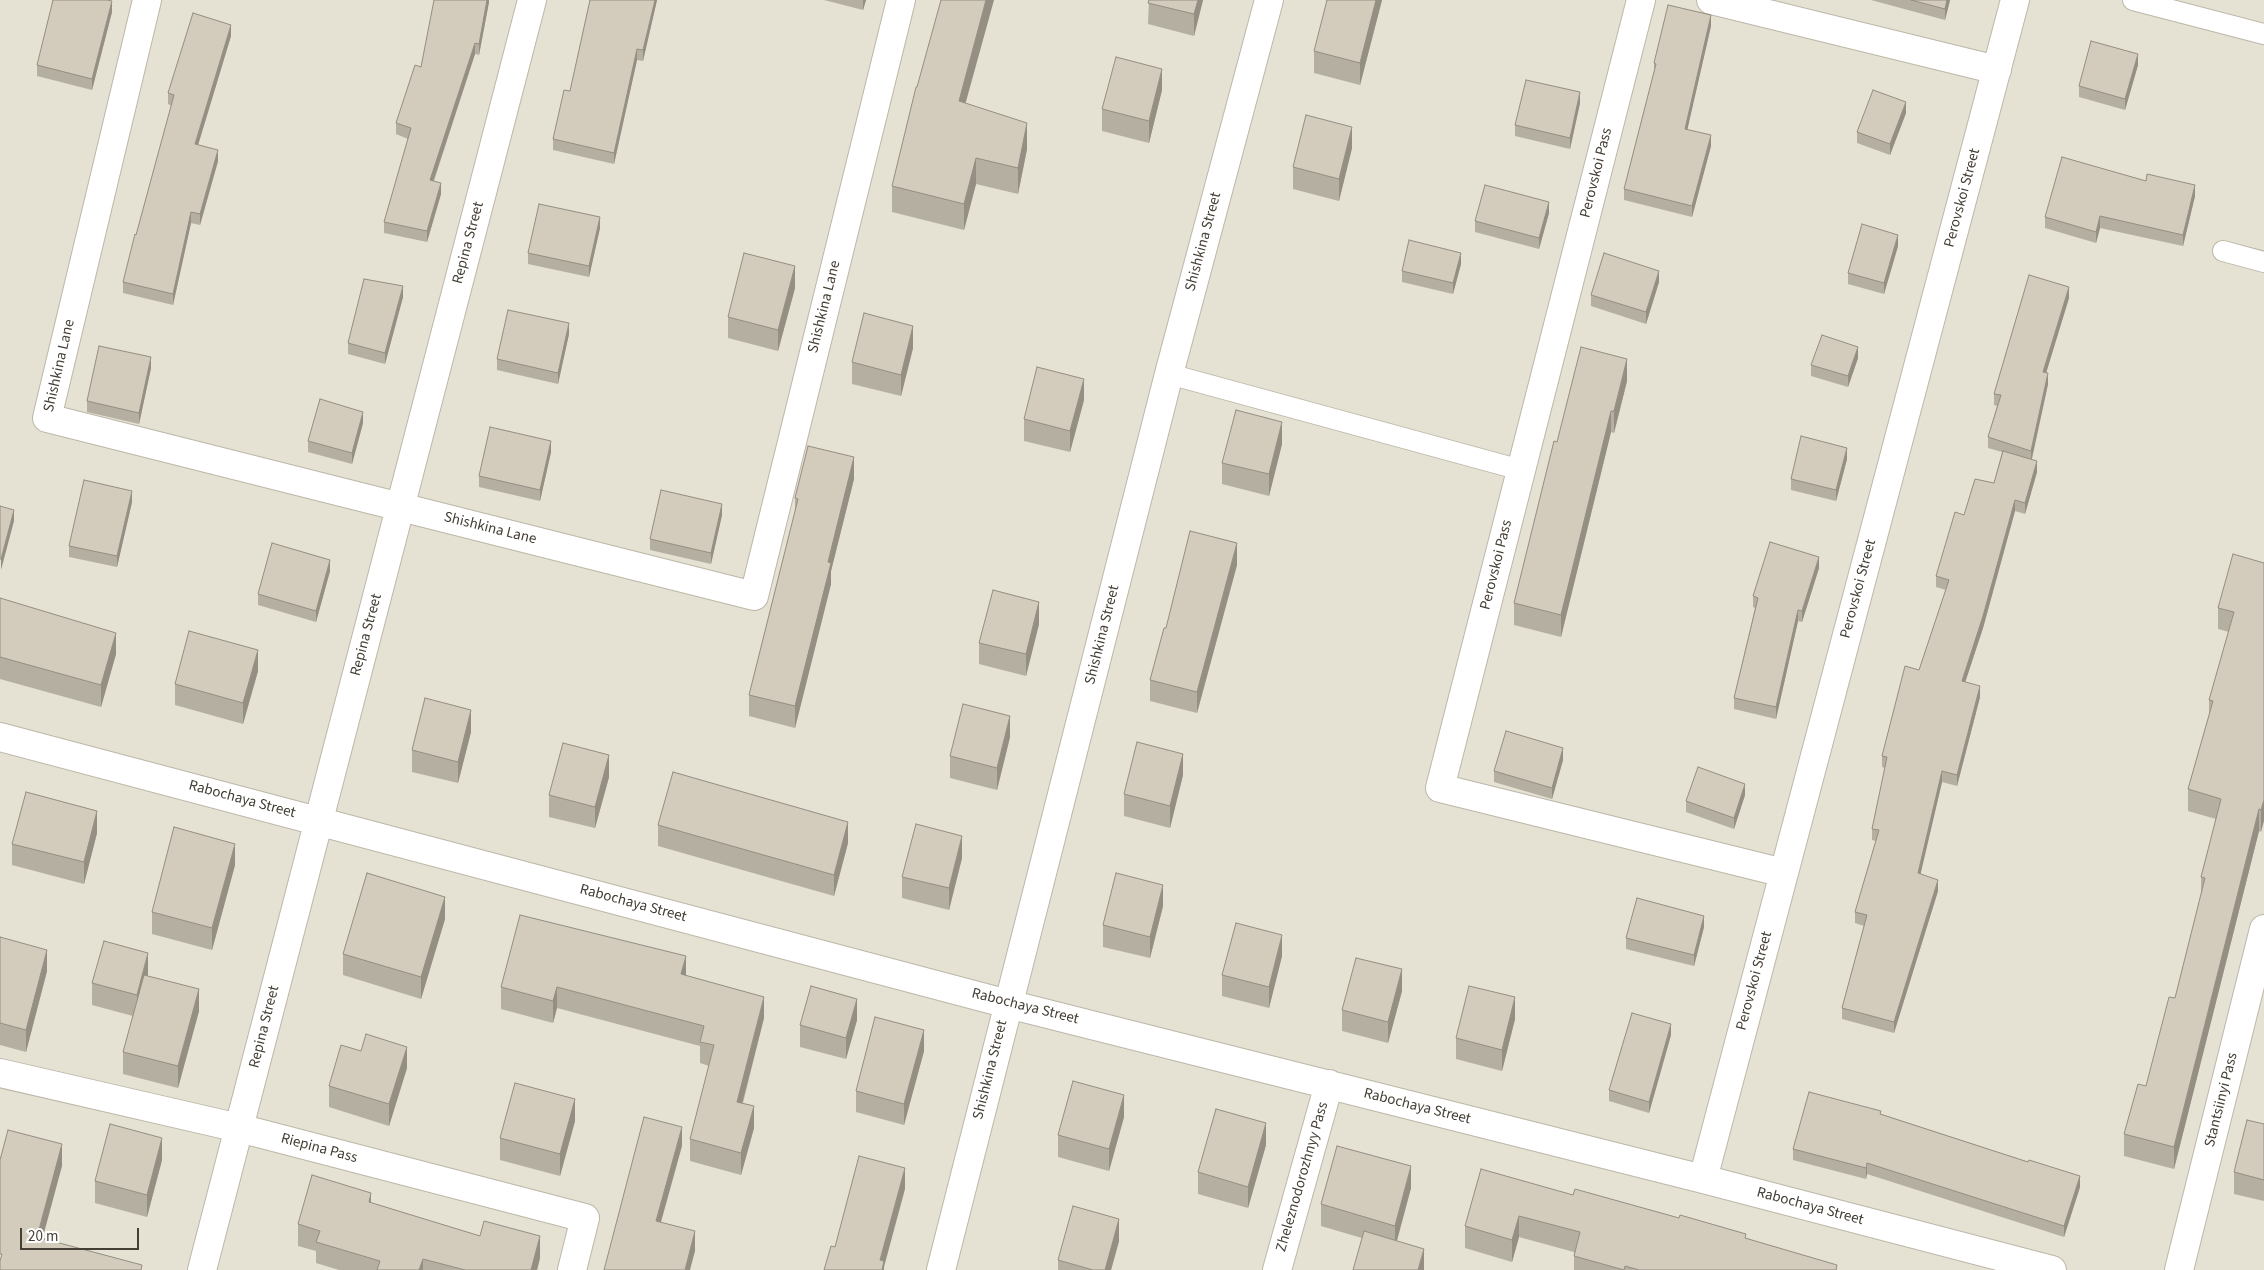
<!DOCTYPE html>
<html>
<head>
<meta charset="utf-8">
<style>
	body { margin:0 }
	#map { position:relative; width:2264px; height:1270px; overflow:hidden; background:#f2efe5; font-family:"Source Sans 3",sans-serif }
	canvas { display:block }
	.scale { position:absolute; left:20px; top:1228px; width:119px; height:22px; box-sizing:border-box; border:2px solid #443f35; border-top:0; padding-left:6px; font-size:15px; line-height:18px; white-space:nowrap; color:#443f35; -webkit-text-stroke:4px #fff; paint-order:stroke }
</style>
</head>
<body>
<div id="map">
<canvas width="2264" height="1270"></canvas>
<div class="scale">20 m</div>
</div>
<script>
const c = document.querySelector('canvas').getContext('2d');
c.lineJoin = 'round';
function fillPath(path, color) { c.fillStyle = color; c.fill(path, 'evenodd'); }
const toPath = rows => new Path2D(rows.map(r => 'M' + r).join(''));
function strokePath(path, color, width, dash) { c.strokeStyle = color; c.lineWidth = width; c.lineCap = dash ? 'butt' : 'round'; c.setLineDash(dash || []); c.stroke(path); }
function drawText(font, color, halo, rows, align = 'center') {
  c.font = font + ' "Source Sans 3",sans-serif'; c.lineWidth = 4; c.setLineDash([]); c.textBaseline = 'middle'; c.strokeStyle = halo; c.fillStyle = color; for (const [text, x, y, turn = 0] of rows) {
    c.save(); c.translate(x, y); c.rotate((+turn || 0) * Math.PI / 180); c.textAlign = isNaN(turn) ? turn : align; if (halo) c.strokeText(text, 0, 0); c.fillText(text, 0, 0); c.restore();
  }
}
const residential = toPath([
	[0,0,2264,0,2264,1270,0,1270]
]);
const service = toPath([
	[2133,0,2264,34],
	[2223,251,2264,262],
	[1169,374,1521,470]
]);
const minor = toPath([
	[147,0,47,418,754,596,901,0],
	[1641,0,1440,788,1784,873],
	[1711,0,1997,70],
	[0,737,1008,1004,1703,1179,2052,1270],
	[0,1073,239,1128,585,1218,572,1270],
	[1703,1179,2015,0],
	[202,1270,532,0],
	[941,1270,1169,374,1269,0],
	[1277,1270,1329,1084],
	[2179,1270,2264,929]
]);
const wall = toPath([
	[487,0,489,0,489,2,479,55,475,54,434,181,441,194,427,242,384,233,384,222,408,139,396,134,396,123,421,67],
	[590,0,657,0,643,61,637,60,614,164,553,150,553,139,570,91],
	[824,0,866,0,863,10],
	[1149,0,1203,0,1194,36,1148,24],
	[1332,0,1382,0,1360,85,1314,73,1314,51],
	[1871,0,1950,0,1945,20],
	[112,12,92,90,37,76,37,65],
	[1711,26,1687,129,1711,146,1692,217,1624,200,1624,189,1654,72,1654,63],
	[231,36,198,145,218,161,200,225,191,223,173,305,123,293,123,282,172,106,168,104,168,93],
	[2138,65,2125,110,2079,97,2079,86],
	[1162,90,1149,143,1102,131,1102,109],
	[966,103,1027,149,1018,194,976,184,964,230,892,212,892,186],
	[1580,103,1570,149,1515,136,1515,125],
	[1906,113,1890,155,1857,143,1857,132],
	[1352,148,1339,201,1293,189,1293,167],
	[2195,196,2183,246,2100,228,2096,243,2045,228,2045,217],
	[1549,213,1539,249,1475,232,1475,221],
	[600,228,589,277,528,264,528,253],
	[1898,246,1884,294,1848,284,1848,273],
	[1461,264,1453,294,1402,282,1402,271],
	[1659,282,1646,324,1591,306,1591,295],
	[795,288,778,351,728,338,728,317],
	[403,297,385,364,348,354,348,343],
	[2069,298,2046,373,2048,384,2032,459,2037,472,2025,514,2015,511,1983,628,1965,682,1980,697,1957,786,1942,782,1920,874,1938,891,1894,1033,1842,1019,1842,1008,1864,926,1855,923,1855,912,1876,841,1872,840,1872,829,1885,768,1882,767,1882,756,1919,670,1946,590,1936,587,1936,576,1964,515,1994,483,2002,452,1988,448,1988,437,1997,406,1994,405,1994,394],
	[569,334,558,384,497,370,497,359],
	[913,348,901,396,852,384,852,362],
	[1858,358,1848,387,1811,376,1811,365],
	[151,368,139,424,87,412,87,401],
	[1627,381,1614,433,1611,432,1561,637,1514,625,1514,603,1557,442],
	[1084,400,1070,452,1024,441,1024,419],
	[363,423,352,464,308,452,308,441],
	[1282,444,1269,496,1222,484,1222,463],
	[551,452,540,501,479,487,479,476],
	[1847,459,1836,501,1791,490,1791,479],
	[854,479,831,571,831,584,795,728,749,716,749,695,795,512,795,498],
	[132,502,117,567,69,557,69,546],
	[722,515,711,564,650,550,650,539],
	[2264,563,2261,832,2259,831,2174,1169,2124,1156,2124,1134,2146,1086,2175,998,2201,894,2201,877,2216,819,2188,811,2188,789,2209,715,2209,700,2229,632,2218,629,2218,608],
	[1237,565,1197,713,1150,701,1150,680,1166,628],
	[1819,568,1802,622,1798,621,1776,719,1734,709,1734,698,1755,608,1753,607,1753,596],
	[330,571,316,622,258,605,258,594],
	[0,598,116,654,101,707,0,679],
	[1039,624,1026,676,979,664,979,643],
	[258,671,243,724,175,705,175,684],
	[471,732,458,783,412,772,412,750],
	[1010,737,997,790,950,778,950,756],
	[1563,760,1552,799,1494,782,1494,771],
	[1183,775,1170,828,1124,816,1124,794],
	[609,777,595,828,549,817,549,795],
	[1745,795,1734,829,1686,812,1686,801],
	[658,825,848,843,834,896,658,846],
	[97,833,84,884,12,865,12,844],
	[962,858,949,910,902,898,902,877],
	[235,865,212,950,152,934,152,912],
	[1163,906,1150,958,1103,947,1103,925],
	[445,919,421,999,343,975,343,954],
	[1704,927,1694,966,1626,949,1626,938],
	[0,937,47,971,26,1052,0,1045],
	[1282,956,1269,1008,1222,996,1222,975],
	[148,974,148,976,199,1011,178,1088,123,1074,123,1052,133,1016,92,1005,92,983],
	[686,976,764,1018,743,1103,754,1128,741,1175,690,1161,690,1139,709,1066,700,1063,700,1046,557,1008,553,1023,501,1009,501,987],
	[1402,991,1388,1043,1342,1031,1342,1010],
	[1515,1019,1502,1071,1456,1059,1456,1038],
	[857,1020,846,1059,800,1047,800,1025],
	[1671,1035,1649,1113,1609,1101,1609,1090],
	[924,1051,904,1125,856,1112,856,1091],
	[407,1068,389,1126,329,1107,329,1086],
	[1881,1114,2028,1162,2080,1187,2064,1237,1867,1174,1866,1179,1793,1160,1793,1149],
	[1124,1117,1109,1171,1058,1157,1058,1135],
	[575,1121,560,1176,500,1160,500,1138],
	[2264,1124,2264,1201,2234,1194,2234,1172],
	[1266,1145,1248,1208,1198,1194,1198,1172],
	[162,1160,147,1217,95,1203,95,1181],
	[1411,1188,1397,1241,1424,1270,1362,1238,1321,1226,1321,1204],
	[1573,1195,1746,1238,1837,1270,1574,1270,1574,1252,1519,1237,1512,1262,1465,1248,1465,1226],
	[371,1203,540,1258,537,1270,339,1270,316,1263,316,1251,298,1246,298,1224],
	[1119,1241,1111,1270,1058,1270,1058,1260]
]);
const shadedWall = toPath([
	[487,0,489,0,489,2,479,55,479,44],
	[655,0,657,0,643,61,643,50],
	[863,0,866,0,863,10],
	[986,0,994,0,959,127,959,101],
	[1198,0,1203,0,1194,36,1194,14],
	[1376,0,1382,0,1360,85,1360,63],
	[1947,0,1950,0,1945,20,1945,9],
	[112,1,112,12,92,90,92,79],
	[1711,15,1711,26,1685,140,1685,129],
	[231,25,231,36,195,155,195,144],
	[475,43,475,54,430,191,430,180],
	[637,49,637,60,614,164,614,153],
	[2138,54,2138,65,2125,110,2125,99],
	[1162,69,1162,90,1149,143,1149,121],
	[1580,92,1580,103,1570,149,1570,138],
	[1906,102,1906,113,1890,155,1890,144],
	[1027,123,1027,149,1018,194,1018,168],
	[1352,127,1352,148,1339,201,1339,179],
	[1711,135,1711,146,1692,217,1692,206],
	[218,150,218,161,200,225,200,214],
	[976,158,976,184,964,230,964,204],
	[441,183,441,194,427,242,427,231],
	[2195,185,2195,196,2183,246,2183,235],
	[1549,202,1549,213,1539,249,1539,238],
	[191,212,191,223,173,305,173,294],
	[2100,216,2100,228,2096,243,2096,232],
	[600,217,600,228,589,277,589,266],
	[1898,235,1898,246,1884,294,1884,283],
	[1461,253,1461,264,1453,294,1453,283],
	[795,266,795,288,778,351,778,330],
	[1659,271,1659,282,1646,324,1646,312],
	[403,286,403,297,385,364,385,353],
	[2069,287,2069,298,2043,383,2043,372],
	[569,323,569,334,558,384,558,373],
	[913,326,913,348,901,396,901,375],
	[1858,347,1858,358,1848,387,1848,376],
	[151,357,151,368,139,424,139,413],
	[1627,359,1627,381,1614,433,1614,411],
	[2048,373,2048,384,2031,462,2031,451],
	[1084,379,1084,400,1070,452,1070,431],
	[1611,411,1611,432,1561,637,1561,615],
	[363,412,363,423,352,464,352,453],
	[1282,422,1282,444,1269,496,1269,474],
	[551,441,551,452,540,501,540,490],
	[1847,448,1847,459,1836,501,1836,490],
	[854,457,854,479,831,571,831,584,795,728,795,706,828,562],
	[2037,461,2037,472,2025,514,2025,503],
	[132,491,132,502,117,567,117,556],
	[2015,500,2015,511,1983,628,1962,692,1962,681],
	[722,504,722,515,711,564,711,553],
	[14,510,14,521,1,570,1,559],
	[1237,543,1237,565,1197,713,1197,692],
	[1819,557,1819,568,1802,622,1802,611],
	[330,560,330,571,316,622,316,611],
	[1039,602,1039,624,1026,676,1026,654],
	[1798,610,1798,621,1776,719,1776,707],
	[116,633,116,654,101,707,101,685],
	[258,650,258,671,243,724,243,703],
	[1980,686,1980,697,1957,786,1957,775],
	[471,710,471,732,458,783,458,762],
	[1010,716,1010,737,997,790,997,768],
	[1563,748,1563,760,1552,799,1552,788],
	[1183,754,1183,775,1170,828,1170,806],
	[609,755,609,777,595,828,595,807],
	[1942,771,1942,782,1918,885,1918,873],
	[1745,784,1745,795,1734,829,1734,818],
	[2264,800,2264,821,2261,832,2261,810],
	[2259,809,2259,831,2174,1169,2174,1147],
	[97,811,97,833,84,884,84,862],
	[848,822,848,843,834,896,834,875],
	[962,836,962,858,949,910,949,888],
	[235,844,235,865,212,950,212,928],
	[1938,880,1938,891,1894,1033,1894,1022],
	[1163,885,1163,906,1150,958,1150,937],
	[445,897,445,919,421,999,421,977],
	[1704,916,1704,927,1694,966,1694,955],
	[1282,935,1282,956,1269,1008,1269,987],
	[47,950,47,971,26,1052,26,1030],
	[148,953,148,974,137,1016,137,995],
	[686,956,686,978,681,974],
	[1402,969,1402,991,1388,1043,1388,1022],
	[557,987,557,1008,553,1023,553,1001],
	[199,989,199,1011,178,1088,178,1066],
	[764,997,764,1018,737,1123,737,1102],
	[1515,997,1515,1019,1502,1071,1502,1050],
	[857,999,857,1020,846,1059,846,1038],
	[1671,1024,1671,1035,1649,1113,1649,1102],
	[924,1030,924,1051,904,1125,904,1104],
	[407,1047,407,1068,389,1126,389,1104],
	[1124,1095,1124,1117,1109,1171,1109,1149],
	[575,1099,575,1121,560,1176,560,1154],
	[754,1106,754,1128,741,1175,741,1153],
	[1266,1123,1266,1145,1248,1208,1248,1187],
	[682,1127,682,1146,656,1240,656,1221],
	[162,1138,162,1160,147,1217,147,1195],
	[62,1144,62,1166,37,1259,37,1237],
	[1867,1163,1867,1174,1866,1179,1866,1168],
	[1411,1166,1411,1188,1395,1247,1395,1226],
	[905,1168,905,1189,884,1267,884,1270,880,1270,880,1260],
	[2080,1176,2080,1187,2064,1237,2064,1226],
	[371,1193,371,1215,369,1202],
	[1519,1216,1519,1237,1512,1262,1512,1240],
	[1119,1219,1119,1241,1111,1270,1105,1270],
	[695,1231,695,1251,690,1270,685,1270],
	[540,1236,540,1258,537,1270,531,1270],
	[1424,1249,1424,1270,1418,1270],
	[423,1259,423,1270,419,1270]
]);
const building = toPath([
	[53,0,107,0,112,1,92,79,37,65,53,0],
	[434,0,487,0,479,44,475,43,430,180,441,183,427,231,384,222,411,128,396,123,415,65,421,67,434,0],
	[590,0,655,0,643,50,637,49,614,153,553,139,564,90,570,91,590,0],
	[941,0,986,0,959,101,1027,123,1018,168,976,158,964,204,892,186,916,87,917,87,941,0],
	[1149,0,1198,0,1194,14,1148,3,1149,0],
	[1327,0,1376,0,1360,63,1314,51,1327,0],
	[1911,0,1947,0,1945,9,1911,0],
	[1668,5,1711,15,1685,129,1711,135,1692,206,1624,189,1656,64,1654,63,1668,5],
	[193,13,231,25,195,144,218,150,200,214,191,212,173,294,123,282,135,234,136,235,174,95,168,93,193,13],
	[2091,41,2138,54,2125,99,2079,86,2091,41],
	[1116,57,1162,69,1149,121,1102,109,1116,57],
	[1526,80,1580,92,1570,138,1515,125,1526,80],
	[1873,90,1906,102,1890,144,1857,132,1873,90],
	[1306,115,1352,127,1339,179,1293,167,1306,115],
	[2062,157,2146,181,2147,174,2195,185,2183,235,2100,216,2096,232,2045,217,2062,157],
	[1485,185,1549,202,1539,238,1475,221,1485,185],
	[539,204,600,217,589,266,528,253,539,204],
	[1862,224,1898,235,1884,283,1848,273,1862,224],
	[1409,240,1461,253,1453,283,1402,271,1409,240],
	[744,253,795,266,778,330,728,317,744,253],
	[1604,253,1659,271,1646,312,1591,295,1604,253],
	[2029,275,2069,287,2043,372,2048,373,2031,451,1988,437,2001,395,1994,394,2029,275],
	[364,279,403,286,385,353,348,343,364,279],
	[508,310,569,323,558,373,497,359,508,310],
	[864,313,913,326,901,375,852,362,864,313],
	[1822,335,1858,347,1848,376,1811,365,1822,335],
	[99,346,151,357,139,413,87,401,99,346],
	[1581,347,1627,359,1614,411,1611,411,1561,615,1514,603,1554,441,1557,442,1581,347],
	[1037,367,1084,379,1070,431,1024,419,1037,367],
	[320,399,363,412,352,453,308,441,320,399],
	[1236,410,1282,422,1269,474,1222,463,1236,410],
	[490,427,551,441,540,490,479,476,490,427],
	[1801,436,1847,448,1836,490,1791,479,1801,436],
	[808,446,854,457,828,562,831,563,795,706,749,695,798,499,795,498,808,446],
	[2003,451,2037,461,2025,503,2015,500,1983,616,1962,681,1980,686,1957,775,1942,771,1918,873,1938,880,1894,1022,1842,1008,1867,915,1855,912,1879,830,1872,829,1887,757,1882,756,1905,666,1919,670,1949,580,1936,576,1955,512,1964,515,1975,479,1994,483,2003,451],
	[84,480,132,491,117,556,69,546,84,480],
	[661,490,722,504,711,553,650,539,661,490],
	[0,506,14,510,1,559,0,559,0,506],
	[1190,531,1237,543,1197,692,1150,680,1164,628,1166,628,1190,531],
	[1770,542,1819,557,1802,611,1798,610,1776,707,1734,698,1758,598,1753,596,1770,542],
	[272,543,330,560,316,611,258,594,272,543],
	[2233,554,2264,563,2264,800,2261,810,2259,809,2174,1147,2124,1134,2138,1084,2146,1086,2169,997,2175,998,2205,878,2201,877,2221,799,2188,789,2213,701,2209,700,2234,612,2218,608,2233,554],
	[993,590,1039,602,1026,654,979,643,993,590],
	[0,598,116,633,101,685,0,657,0,598],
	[189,631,258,650,243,703,175,684,189,631],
	[425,698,471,710,458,762,412,750,425,698],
	[963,704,1010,716,997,768,950,756,963,704],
	[1506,731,1563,748,1552,788,1494,771,1506,731],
	[1137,742,1183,754,1170,806,1124,794,1137,742],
	[563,743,609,755,595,807,549,795,563,743],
	[1698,767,1745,784,1734,818,1686,801,1698,767],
	[673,772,848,822,834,875,658,825,673,772],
	[26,792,97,811,84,862,12,844,26,792],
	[916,824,962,836,949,888,902,877,916,824],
	[174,827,235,844,212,928,152,912,174,827],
	[367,873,445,897,421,977,343,954,367,873],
	[1116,873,1163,885,1150,937,1103,925,1116,873],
	[1637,898,1704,916,1694,955,1626,938,1637,898],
	[520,915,686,956,681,974,764,997,737,1102,754,1106,741,1153,690,1139,714,1045,700,1042,704,1026,557,987,553,1001,501,987,520,915],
	[1236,923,1282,935,1269,987,1222,975,1236,923],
	[0,937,47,950,26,1030,0,1023,0,937],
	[104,941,148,953,137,995,92,983,104,941],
	[1356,958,1402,969,1388,1022,1342,1010,1356,958],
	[144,975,199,989,178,1066,123,1052,144,975],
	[811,986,857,999,846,1038,800,1025,811,986],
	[1469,986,1515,997,1502,1050,1456,1038,1469,986],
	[1632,1013,1671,1024,1649,1102,1609,1090,1632,1013],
	[875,1017,924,1030,904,1104,856,1091,875,1017],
	[366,1034,407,1047,389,1104,329,1086,341,1045,361,1051,366,1034],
	[1073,1081,1124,1095,1109,1149,1058,1135,1073,1081],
	[515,1083,575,1099,560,1154,500,1138,515,1083],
	[1809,1092,1881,1111,1880,1114,2028,1162,2029,1160,2080,1176,2064,1226,1867,1163,1866,1168,1793,1149,1809,1092],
	[1216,1109,1266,1123,1248,1187,1198,1172,1216,1109],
	[644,1117,682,1127,656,1221,695,1231,685,1270,604,1270,644,1117],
	[2247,1120,2264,1124,2264,1180,2234,1172,2247,1120],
	[110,1124,162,1138,147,1195,95,1181,110,1124],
	[8,1130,62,1144,37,1237,142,1265,141,1270,0,1270,0,1261,2,1254,0,1254,0,1160,8,1130],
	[1337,1146,1411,1166,1395,1226,1321,1204,1337,1146],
	[859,1156,905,1168,880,1260,884,1261,882,1270,824,1270,831,1246,835,1247,859,1156],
	[1481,1169,1573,1195,1575,1189,1679,1218,1680,1215,1746,1234,1745,1238,1837,1265,1836,1270,1639,1270,1625,1266,1624,1270,1574,1256,1580,1232,1519,1216,1512,1240,1465,1226,1481,1169],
	[312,1175,371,1193,369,1202,480,1236,484,1221,540,1236,531,1270,465,1270,423,1259,419,1270,377,1270,380,1261,316,1242,320,1231,298,1224,312,1175],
	[1073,1206,1119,1219,1105,1270,1093,1270,1058,1260,1073,1206],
	[1364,1231,1424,1249,1418,1270,1353,1270,1364,1231]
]);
const streetNames = [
	["Perovskoi Pass",1597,173,-76],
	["Perovskoi Street",1963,198,-75],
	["Shishkina Street",1204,242,-75],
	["Repina Street",469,243,-75],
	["Shishkina Lane",825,307,-76],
	["Shishkina Lane",60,366,-77],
	["Shishkina Lane",490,529,14],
	["Perovskoi Pass",1497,565,-76],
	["Perovskoi Street",1859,589,-75],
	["Repina Street",367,635,-75],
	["Shishkina Street",1103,635,-76],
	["Rabochaya Street",242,800,15],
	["Rabochaya Street",633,904,15],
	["Perovskoi Street",1755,981,-75],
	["Rabochaya Street",1025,1007,14],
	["Repina Street",265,1027,-76],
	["Shishkina Street",991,1070,-76],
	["Stantsiinyi Pass",2222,1100,-76],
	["Rabochaya Street",1417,1107,14],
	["Riepina Pass",319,1149,15],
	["Zheleznodorozhnyy Pass",1303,1177,-74],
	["Rabochaya Street",1810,1207,15]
];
fillPath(residential, '#e5e1d3');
strokePath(service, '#bdb7a8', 22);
strokePath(minor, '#bdb7a8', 30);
strokePath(service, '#fff', 20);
strokePath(minor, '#fff', 28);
fillPath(wall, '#b5afa1');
fillPath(shadedWall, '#948e83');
fillPath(building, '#d3cbbb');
strokePath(building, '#948e83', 1);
drawText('15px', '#443f35', '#fff', streetNames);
</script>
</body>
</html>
